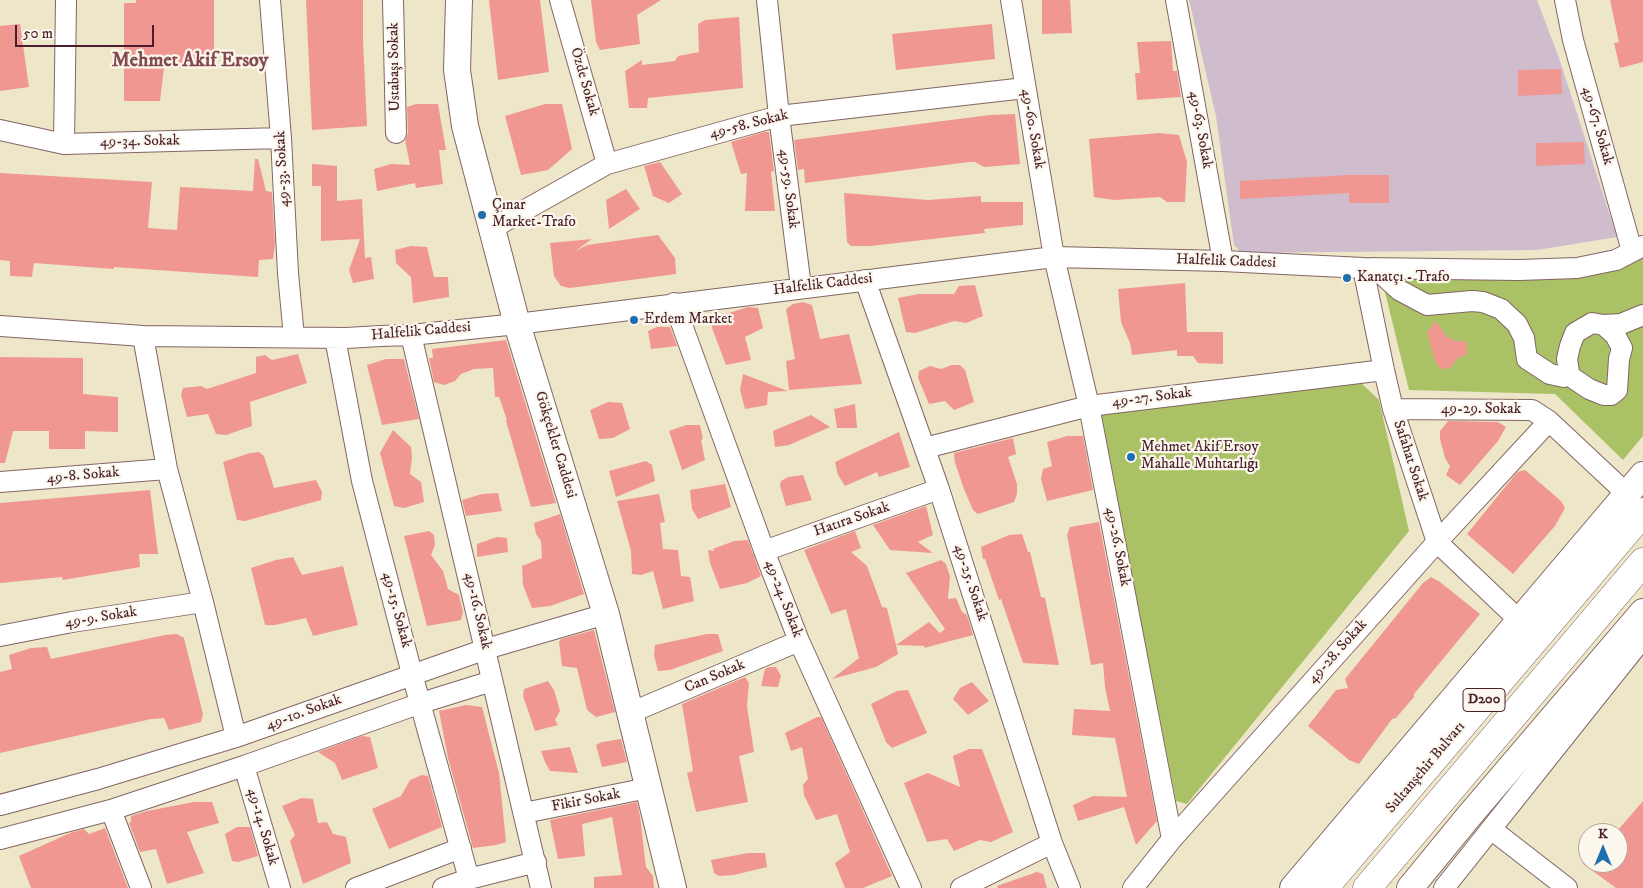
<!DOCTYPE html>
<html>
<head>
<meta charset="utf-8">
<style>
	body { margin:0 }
	#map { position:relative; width:1643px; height:888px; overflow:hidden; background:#eee6c9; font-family:"IM FELL DW Pica",serif }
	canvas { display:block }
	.north { position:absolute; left:1578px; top:823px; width:50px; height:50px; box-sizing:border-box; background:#fbf7ec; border:1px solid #b4a19f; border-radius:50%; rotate:0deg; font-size:14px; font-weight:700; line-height:20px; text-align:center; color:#4a1f2b }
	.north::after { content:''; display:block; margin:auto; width:18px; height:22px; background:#1f6fb2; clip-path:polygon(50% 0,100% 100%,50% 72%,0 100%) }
	.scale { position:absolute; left:15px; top:25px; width:139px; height:22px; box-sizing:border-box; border:2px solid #4a1f2b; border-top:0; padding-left:6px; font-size:15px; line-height:18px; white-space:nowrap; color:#4a1f2b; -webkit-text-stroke:4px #fbf7ec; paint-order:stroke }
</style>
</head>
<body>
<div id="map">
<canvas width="1643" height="888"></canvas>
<div class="north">K</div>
<div class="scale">50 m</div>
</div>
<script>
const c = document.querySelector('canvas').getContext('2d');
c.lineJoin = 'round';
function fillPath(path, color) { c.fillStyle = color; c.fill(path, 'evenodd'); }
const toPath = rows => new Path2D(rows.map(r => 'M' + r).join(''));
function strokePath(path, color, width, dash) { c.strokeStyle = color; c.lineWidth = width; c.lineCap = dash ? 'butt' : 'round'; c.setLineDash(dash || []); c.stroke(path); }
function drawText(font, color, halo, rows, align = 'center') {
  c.font = font + ' "IM FELL DW Pica",serif'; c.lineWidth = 4.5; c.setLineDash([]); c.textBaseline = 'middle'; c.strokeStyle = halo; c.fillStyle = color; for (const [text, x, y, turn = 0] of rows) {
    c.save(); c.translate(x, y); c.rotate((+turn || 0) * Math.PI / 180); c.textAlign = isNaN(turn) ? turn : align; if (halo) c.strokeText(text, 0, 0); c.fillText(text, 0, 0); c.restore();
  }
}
const industrial = toPath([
	[1189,0,1537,0,1559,58,1617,237,1537,250,1242,253,1234,245,1216,116]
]);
const green = toPath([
	[1643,249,1643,436,1623,460,1555,394,1409,390,1383,284,1393,276,1574,279,1616,266],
	[1360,382,1379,400,1409,531,1187,804,1176,801,1100,415]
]);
const building = toPath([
	[136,0,214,0,214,68,164,68,160,101,124,101,124,3,136,3],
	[306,0,363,0,363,41,367,126,312,130],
	[489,0,540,0,549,72,498,80],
	[591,0,661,0,637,15,640,44,600,50,596,42],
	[1042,0,1070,0,1072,33,1042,34],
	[1610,0,1643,0,1643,62,1620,68,1614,43,1619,42],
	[739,17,743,88,648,98,647,108,629,108,625,71,642,60,642,65,675,61,678,56,699,52,698,24,705,20],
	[20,24,29,87,0,91,0,26],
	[992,24,995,59,896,70,892,34],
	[1171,41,1173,71,1177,71,1181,97,1137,100,1135,73,1140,73,1137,42],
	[1561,69,1562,94,1518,96,1518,70],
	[416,104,438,104,446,150,439,150,443,184,416,188,415,183,377,191,374,169,391,164,410,165,405,140,408,133,407,107],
	[545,104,562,104,572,149,548,170,521,175,505,116],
	[1015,114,1020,164,984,167,975,162,969,162,805,183,804,169,798,170,794,140,990,115],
	[764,132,769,132,774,171,771,172,775,211,745,211,747,173,741,174,731,142],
	[1159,133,1179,135,1187,162,1185,202,1167,202,1160,197,1114,200,1094,197,1089,139],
	[1584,142,1585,164,1536,166,1536,143],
	[255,159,258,159,266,191,272,192,275,244,273,259,259,260,258,277,114,267,114,269,34,263,32,277,10,276,10,261,0,260,0,173,152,182,148,228,177,230,180,187,253,191],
	[660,162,682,194,669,203,653,196,644,166],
	[312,164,337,166,337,201,362,199,365,258,371,257,374,279,353,283,349,270,360,239,321,241,321,186,312,186],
	[1349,175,1389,175,1389,203,1349,203,1349,193,1240,199,1240,181],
	[626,189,640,209,609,229,606,200],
	[844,193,928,200,981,196,981,202,1023,202,1023,225,984,229,985,233,870,246,851,246,847,242],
	[658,235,675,258,676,274,570,288,561,286,554,276,550,243,592,239,574,252,587,245],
	[411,246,427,247,434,277,448,277,449,297,413,303,411,277,396,263,395,250],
	[1185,283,1187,332,1223,332,1223,364,1198,363,1193,356,1177,356,1177,350,1132,355,1130,343,1121,322,1118,289],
	[975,285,983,316,966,323,954,321,915,333,906,332,898,298,919,294,954,294,959,286],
	[803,302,812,305,820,339,849,334,862,384,789,390,786,361,795,359,786,309,793,304],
	[748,307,758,308,763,328,745,337,751,360,726,365,712,328,713,318],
	[1436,321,1446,336,1455,341,1466,341,1467,354,1458,358,1450,368,1440,369,1435,360,1427,332],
	[657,327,670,327,677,346,651,349,648,331],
	[506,340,556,503,531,507,506,421,507,420,499,397,495,397,493,368,474,369,461,374,455,381,444,385,434,382,429,358,433,358,432,349],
	[298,354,307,383,250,402,252,426,226,435,216,434,208,414,187,417,181,395,183,388,201,386,207,389,256,373,256,357,265,355,272,360],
	[0,357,83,358,83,394,118,397,118,432,85,431,85,449,49,449,49,431,13,431,5,463,0,463],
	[386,359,404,359,419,419,382,425,367,365],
	[952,365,960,365,965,370,974,402,954,410,945,401,929,404,918,378,919,371,930,366,941,369],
	[743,374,788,391,768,392,767,405,745,409,740,390],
	[608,402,622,403,630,429,613,438,599,439,590,410],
	[855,404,857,428,837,428,834,409],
	[811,415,830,427,789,445,775,447,773,431],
	[1448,421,1498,422,1506,427,1498,441,1460,485,1446,475,1450,466,1445,458,1440,439,1440,431],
	[686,425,700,425,703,439,701,440,705,460,682,470,669,431],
	[393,430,411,447,412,457,410,474,421,482,424,502,404,508,394,506,380,453],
	[899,432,910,467,879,477,877,472,845,486,838,475,835,462],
	[1067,436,1083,436,1093,490,1047,501,1041,479,1043,469,1052,466,1047,442],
	[1013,438,1016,454,1008,457,1017,484,1017,494,1014,502,978,514,973,510,964,489,955,463,954,453],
	[259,452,264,456,274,488,316,480,322,492,321,500,245,521,237,520,223,462,250,453],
	[646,461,652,465,655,481,616,497,609,471],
	[1525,470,1561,501,1565,508,1555,526,1513,574,1467,534,1514,476,1518,472],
	[803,475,812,500,786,506,780,486,781,481,788,477],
	[725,484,731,507,698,519,692,509,690,490],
	[150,490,158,554,139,554,140,567,63,580,62,577,0,583,0,503],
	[498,493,502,511,466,516,462,500,482,494],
	[659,494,665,522,660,523,663,549,678,550,681,576,690,577,694,601,663,609,653,571,641,575,632,574,631,551,617,501],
	[926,506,933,535,918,542,933,553,890,550,873,525],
	[560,514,584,594,550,606,532,608,523,585,522,566,542,558,541,541,536,534,534,523],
	[1099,522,1157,821,1136,845,1124,807,1078,821,1073,805,1093,796,1127,797,1115,738,1072,735,1074,709,1110,711,1105,687,1103,663,1091,665,1067,535,1070,527],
	[429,531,434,535,435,545,431,555,443,571,448,589,459,595,463,612,461,620,427,626,404,536],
	[855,531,861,548,851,552,867,566,882,607,887,608,896,645,929,622,940,633,945,629,906,573,941,560,946,564,950,576,948,599,956,598,962,612,967,615,973,635,924,648,925,646,896,645,898,654,876,667,832,679,859,658,846,609,831,614,804,550],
	[1022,534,1028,552,1030,552,1041,597,1045,598,1059,665,1023,663,1001,599,999,600,985,559,983,559,981,547,1009,535],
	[497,537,507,538,508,552,477,557,477,544],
	[748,540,761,576,747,583,720,589,710,563,708,550,714,551,713,549,734,541],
	[293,557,302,575,343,566,358,625,313,636,306,618,275,625,265,625,251,568,276,560],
	[1431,577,1440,582,1480,614,1414,694,1414,697,1396,718,1392,719,1359,764,1349,760,1308,726,1336,690,1348,688,1345,679,1423,583],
	[594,630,615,712,596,717,587,710,577,668,562,666,559,642,561,639],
	[177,634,184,638,203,714,201,722,169,730,164,718,151,719,0,753,0,672,12,669,9,655,31,648,47,647,51,659,165,635],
	[707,634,718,634,723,651,670,670,658,671,654,655,655,645],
	[769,667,776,667,781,676,778,687,761,686,765,669],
	[745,677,749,683,747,706,754,752,739,756,748,802,696,812,687,773,693,771,682,704],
	[548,681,554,690,560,711,555,720,558,725,535,731,523,696,524,689],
	[972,682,989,701,968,715,953,699,960,688],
	[908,690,927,733,892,748,886,742,871,704,897,691],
	[466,705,482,707,499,773,506,842,496,845,473,848,448,758,439,711],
	[817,717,821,717,892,876,863,888,845,888,835,863,850,852,837,814,816,820,804,795,803,785,808,779,802,747,791,751,785,733],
	[362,736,370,737,378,768,342,780,335,763,318,752],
	[621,739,627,762,602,767,596,745,602,742],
	[570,747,578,773,550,771,545,762,541,751],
	[969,749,982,749,1013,832,991,842,980,840,954,851,947,839,927,842,904,783,928,773,960,787,953,756],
	[422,775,428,776,442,827,389,849,372,809,401,796,410,780],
	[302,798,313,799,318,823,327,822,333,834,346,837,351,863,303,884,290,841,295,835,282,806],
	[1643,801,1643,888,1616,888,1582,863,1618,863,1618,830],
	[194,802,212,802,219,823,187,832,204,873,167,884,156,849,140,852,129,823,131,822,131,816,147,811],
	[637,802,640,816,646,867,653,876,654,888,594,888,594,877,622,875,612,817,582,824,585,856,558,859,550,820],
	[237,827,250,827,258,856,238,862,232,861,225,834],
	[105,828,128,888,31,888,19,856,70,833,84,829,89,834],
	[748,853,765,853,767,867,734,875,719,876,714,873,711,860],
	[1037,872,1043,874,1047,888,998,888,997,886]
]);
const minor = toPath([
	[270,0,281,138,288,273,294,337],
	[393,0,396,133],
	[560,0,607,164],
	[767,0,779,116,801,287],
	[1011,0,1054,257,1089,406,1172,839],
	[1176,0,1223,261],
	[1565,0,1573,40,1632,251],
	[0,130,64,144,281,138],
	[64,144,66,0],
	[493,228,607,164,779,116,1025,88],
	[1363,268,1384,370,1393,409,1437,542,1519,620],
	[1375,268,1399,290,1427,305,1472,301,1483,302,1501,309,1517,324,1524,338,1527,359,1550,374,1564,377,1569,372,1567,359,1570,346,1575,333,1592,323,1604,325,1615,335,1622,348,1619,359,1617,390,1611,395,1604,395,1589,389,1567,374],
	[865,280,939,489,1052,843,1070,888],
	[674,303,768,561,799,641,911,888],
	[1604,325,1621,324,1643,315],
	[0,326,143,336,346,338,381,336,411,335,517,324,1054,257,1223,261,1363,268,1519,270,1577,268,1616,260,1643,246],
	[411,335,541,888],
	[143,336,167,469,203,602,236,737],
	[335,338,362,481,412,674,469,879],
	[1393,409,1532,410,1549,421,1627,494],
	[925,448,1089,406,1384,370],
	[0,482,167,469],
	[764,551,939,489],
	[0,636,72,622,203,602],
	[630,713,799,641],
	[244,766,280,888],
	[0,805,98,779,236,737,486,649,606,614],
	[111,810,141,888],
	[524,813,648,788],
	[1491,829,1567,888],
	[0,839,111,810,244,766,421,703,492,681],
	[356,888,461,848],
	[443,888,469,879,536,862],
	[961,888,1052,843],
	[1133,888,1172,839,1437,542,1549,421],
	[1444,888,1643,638]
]);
const major = toPath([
	[459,0,457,70,465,126,517,324,606,614,673,888],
	[1293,888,1643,475],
	[1410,888,1469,816,1643,612]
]);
const highway = toPath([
	[1324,888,1643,512],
	[1367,888,1643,562]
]);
const markers = [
	[482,215,5,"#1f6fb2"],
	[1347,278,5,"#1f6fb2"],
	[634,320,5,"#1f6fb2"],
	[1131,457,5,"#1f6fb2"]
];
const shields = [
	[1484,700,42]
];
const shieldNames = [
	["D200",1484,700]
];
const streetNames = [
	["Ustabaşı Sokak",395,67,-91],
	["Özde Sokak",584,82,74],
	["49-58. Sokak",749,125,-14],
	["49-67. Sokak",1597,126,74],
	["49-60. Sokak",1032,129,80],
	["49-63. Sokak",1200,130,80],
	["49-34. Sokak",140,142,-1],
	["49-33. Sokak",283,169,-93],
	["49-59. Sokak",788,189,83],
	["Halfelik Caddesi",1226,262,2],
	["Halfelik Caddesi",823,285,-7],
	["Halfelik Caddesi",421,332,-5],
	["49-27. Sokak",1152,398,-7],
	["49-29. Sokak",1481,410],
	["Gökçekler Caddesi",555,445,73],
	["Safahat Sokak",1410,461,72],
	["49-8. Sokak",83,476,-5],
	["Hatıra Sokak",852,520,-19],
	["49-26. Sokak",1117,547,79],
	["49-25. Sokak",970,583,72],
	["49-24. Sokak",783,599,69],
	["49-15. Sokak",396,610,75],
	["49-16. Sokak",477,611,77],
	["49-9. Sokak",101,618,-9],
	["49-28. Sokak",1338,652,-48],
	["Can Sokak",715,677,-23],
	["49-10. Sokak",304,713,-20],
	["Sultanşehir Bulvarı",1426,768,-50],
	["Fikir Sokak",586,801,-11],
	["49-14. Sokak",262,827,74]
];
const poiNames = [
	["Çınar",492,206],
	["Market-Trafo",492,223],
	["Kanatçı - Trafo",1357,278],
	["Erdem Market",644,320],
	["Mehmet Akif Ersoy",1141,448],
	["Mahalle Muhtarlığı",1141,465]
];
const districtNames = [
	["Mehmet Akif Ersoy",190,62]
];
fillPath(industrial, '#cfbdce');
fillPath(green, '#aac166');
fillPath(building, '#f09791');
strokePath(minor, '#836562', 22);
strokePath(major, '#836562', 28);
strokePath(highway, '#836562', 29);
strokePath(minor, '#fff', 20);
strokePath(major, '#fff', 26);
strokePath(highway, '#fff', 28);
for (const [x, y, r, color] of markers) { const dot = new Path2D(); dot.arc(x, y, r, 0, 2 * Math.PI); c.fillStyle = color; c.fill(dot); strokePath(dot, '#fbf7ec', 2); }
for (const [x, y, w] of shields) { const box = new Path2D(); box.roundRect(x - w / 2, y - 11.5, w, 23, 4); c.fillStyle = '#fbf7ec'; c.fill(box); strokePath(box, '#4a1f2b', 1); }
drawText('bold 14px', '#4a1f2b', null, shieldNames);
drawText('15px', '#4a1f2b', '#fbf7ec', streetNames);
drawText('15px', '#4a1f2b', '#fbf7ec', poiNames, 'left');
drawText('bold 20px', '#84494f', '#fbf7ec', districtNames);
</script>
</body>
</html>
